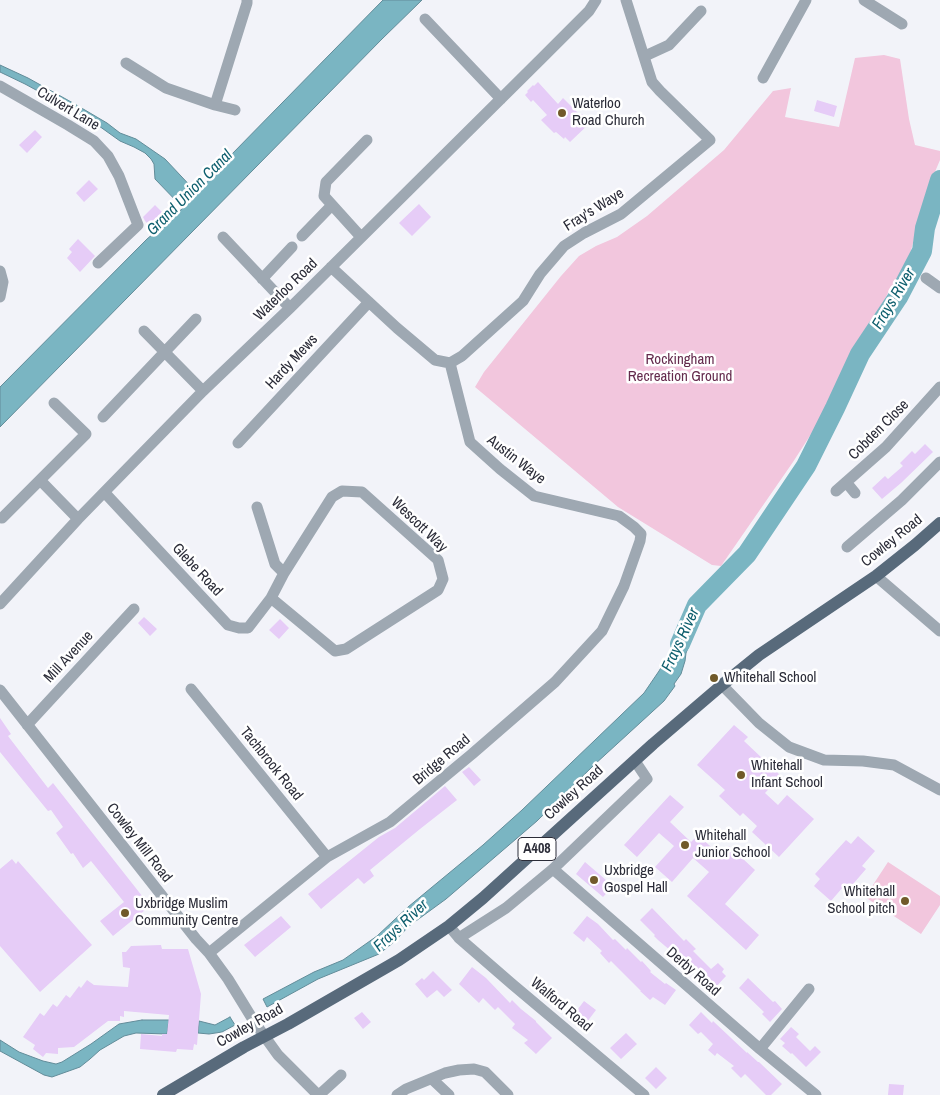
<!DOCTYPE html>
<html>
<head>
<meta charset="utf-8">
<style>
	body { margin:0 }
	canvas { display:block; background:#f2f3f9 }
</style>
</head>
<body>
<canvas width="940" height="1095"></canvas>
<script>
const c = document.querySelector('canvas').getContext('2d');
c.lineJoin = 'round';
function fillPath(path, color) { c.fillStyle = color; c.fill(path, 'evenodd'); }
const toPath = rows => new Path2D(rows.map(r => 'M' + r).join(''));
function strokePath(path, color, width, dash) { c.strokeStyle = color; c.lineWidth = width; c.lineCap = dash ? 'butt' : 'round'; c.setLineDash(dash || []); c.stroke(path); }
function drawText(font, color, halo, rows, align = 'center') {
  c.font = font + ' "Archivo Narrow",sans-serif'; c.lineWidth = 5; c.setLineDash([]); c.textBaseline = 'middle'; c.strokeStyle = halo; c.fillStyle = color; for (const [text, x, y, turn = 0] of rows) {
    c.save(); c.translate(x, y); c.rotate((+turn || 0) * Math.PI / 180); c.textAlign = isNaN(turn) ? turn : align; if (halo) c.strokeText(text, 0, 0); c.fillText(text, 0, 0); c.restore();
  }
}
const green = toPath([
	[884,55,900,59,909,119,915,145,940,151,940,160,926,193,908,262,888,293,867,333,840,378,827,406,813,431,793,462,721,566,712,565,618,507,475,387,484,372,561,276,579,256,596,246,617,237,647,216,724,150,773,91,791,88,785,117,839,127,855,58],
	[888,862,940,896,940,905,921,934,865,897]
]);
const water = toPath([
	[383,0,422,0,382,39,0,427,0,387,147,239,183,208,155,179,154,164,151,159,145,153,134,147,120,141,99,126,71,109,25,84,0,72,0,65,28,78,73,103,107,123,120,133,136,139,165,159,197,193,231,155,383,0],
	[686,617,697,625,686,653,685,661,681,674,674,684,675,686,664,701,594,765,537,821,446,899,409,926,394,942,379,954,318,979,267,1007,263,999,314,972,343,960,377,936,408,907,483,845,522,810,644,693,659,671,672,649,686,617],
	[230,1017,235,1025,222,1032,209,1034,198,1033,199,1021,215,1025,230,1017],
	[142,1020,169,1020,167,1034,136,1033,124,1036,100,1050,90,1059,80,1067,52,1077,44,1075,0,1051,0,1040,19,1052,43,1061,56,1064,62,1062,91,1044,119,1024,142,1020]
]);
const river = toPath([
	[680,644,697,605,747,554,806,466,835,408,860,354,898,297,922,251,925,228,940,180]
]);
const building = toPath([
	[538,82,558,104,563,98,580,115,582,114,590,123,570,142,565,137,564,139,556,132,554,133,541,120,547,115,533,100,531,102,525,95,528,92,527,91,533,85,534,86],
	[817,100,837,106,834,117,814,111],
	[35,130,42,137,27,153,19,145],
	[89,180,98,189,84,202,76,193],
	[419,204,431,217,412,236,399,223],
	[155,205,164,214,151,227,145,221,143,217],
	[78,239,95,256,80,272,67,258,72,252,69,249],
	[925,444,933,452,901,483,882,499,872,488,885,476,888,479,903,466,900,463,912,451,915,454],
	[144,617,157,629,150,636,138,623],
	[280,619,289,628,279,639,269,630],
	[0,718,11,734,8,736,48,788,53,783,150,906,113,936,100,921,124,902,91,861,83,868,73,853,71,854,56,833,63,827,51,810,48,811,0,752],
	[734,725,748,737,744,741,781,776,765,793,778,805,787,795,814,819,779,857,752,832,757,826,743,813,740,816,719,796,725,790,697,765],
	[469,767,481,780,474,786,462,772],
	[445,786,457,800,420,829,370,870,374,876,364,884,358,878,321,909,308,894,379,837,395,828],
	[670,795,684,807,670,822,691,842,698,835,720,855,729,846,755,870,725,904,759,935,746,950,687,896,709,872,693,858,672,882,655,867,674,846,659,833,637,857,624,845],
	[858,836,875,851,862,866,866,869,847,891,843,887,831,901,814,886,820,879,815,874,846,840,851,844],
	[12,859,16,864,18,861,92,945,40,992,0,946,0,869],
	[585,862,613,886,603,897,576,874],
	[652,908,684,941,686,939,696,949,693,951,711,969,718,963,724,969,722,972,726,976,714,989,696,971,694,972,672,950,671,951,658,940,654,936,655,935,640,920],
	[281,916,291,927,255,957,244,945],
	[587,916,598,924,613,940,615,939,626,950,627,948,641,962,642,961,651,971,650,972,665,984,666,983,676,990,665,1005,653,997,650,1000,640,991,641,991,611,961,609,963,600,953,602,951,587,937,584,942,573,933],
	[161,945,162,949,188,949,201,994,197,1045,194,1044,193,1050,177,1049,176,1052,140,1049,141,1034,162,1036,162,1034,167,1034,169,1015,124,1011,124,1017,120,1016,120,1021,108,1021,74,1047,58,1048,58,1054,46,1053,43,1057,33,1049,35,1045,23,1037,40,1013,44,1016,53,1004,57,1007,66,995,70,998,79,986,81,988,87,980,94,985,128,987,130,968,123,967,122,952,126,952,131,946],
	[472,967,486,978,510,1003,512,1000,521,1009,536,1021,536,1022,552,1038,536,1054,524,1043,528,1040,512,1028,515,1024,498,1007,495,1010,483,998,479,1003,459,984],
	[433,971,452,990,444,997,437,990,427,998,415,984,422,978,424,980],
	[748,978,773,1002,775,1001,782,1009,770,1022,762,1014,764,1012,739,988],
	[584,1001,596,1010,584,1026,572,1017],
	[362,1012,371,1022,363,1029,354,1018],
	[701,1012,712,1023,713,1021,747,1053,747,1052,758,1062,759,1062,782,1084,771,1095,766,1095,745,1074,741,1078,731,1068,734,1066,717,1053,715,1056,708,1050,713,1044,701,1032,698,1034,689,1025],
	[791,1027,799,1034,796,1037,810,1051,815,1046,821,1052,806,1067,792,1053,791,1054,782,1046,785,1043,780,1039],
	[626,1033,637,1044,621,1059,610,1048],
	[656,1067,667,1078,656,1089,645,1078],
	[889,1084,904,1085,903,1095,888,1095]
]);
const minor = toPath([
	[864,0,902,24],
	[425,19,501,99],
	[645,56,669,45,701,11],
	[126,63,166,88,215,105,235,110],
	[763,78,806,0],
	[0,86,68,125,94,141,108,156,119,176,138,225,98,263],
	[215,105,247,3,247,0],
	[302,236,332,205],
	[223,237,290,308],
	[361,237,324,196,326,182,367,140],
	[331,267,397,328,435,360,450,363,462,356,523,301,540,274,564,246,584,233,621,214,710,140,660,91,652,82,626,0],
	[0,271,3,282,0,297],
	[926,278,940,288],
	[262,279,292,247],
	[144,331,203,391],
	[103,417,196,319],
	[238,443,369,302],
	[40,480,78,519],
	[846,482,855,493],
	[836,491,886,447,940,387],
	[105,493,228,625,239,628,248,628,271,598,284,573,332,497,342,491,362,492,438,560,443,579,438,590,346,649,335,651,271,598],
	[257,507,275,564,284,573],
	[2,518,86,434,54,403],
	[847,547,902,500,940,462],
	[876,576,940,631],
	[0,604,78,519,203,391,290,308,543,57,589,11,596,0],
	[722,685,759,723,789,747,824,760,863,761,894,765,940,790],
	[191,689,327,857],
	[0,690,196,939,209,953,228,979,255,1023,278,1055,318,1095],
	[27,725,134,609],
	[553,869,760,1049,816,1095],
	[449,926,459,938,506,908,553,869,647,779,635,761],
	[459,938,512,984,644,1095],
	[209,953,327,857,390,822,472,754,555,682,602,631,624,586,640,541,641,534,634,527,619,516,534,496,500,469,470,442,450,363],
	[760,1049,809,989],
	[432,1079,449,1095],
	[319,1095,341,1075],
	[397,1095,406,1089,445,1073,459,1070,474,1069,485,1072,508,1095]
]);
const major = toPath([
	[163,1095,244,1047,288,1024,399,960,449,926,483,898,653,744,722,685,759,655,876,576,915,545,940,523]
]);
const markers = [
	[562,113,5,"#715a2a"],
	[714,678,5,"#715a2a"],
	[741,775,5,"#715a2a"],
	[685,845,5,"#715a2a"],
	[594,880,5,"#715a2a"],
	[905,901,5,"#715a2a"],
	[125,913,5,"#715a2a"]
];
const shields = [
	[537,849,38]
];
const shieldNames = [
	["A408",537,849]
];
const poiNames = [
	["Waterloo",572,104],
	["Road Church",572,121],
	["Whitehall School",724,678],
	["Whitehall",751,766],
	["Infant School",751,783],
	["Whitehall",695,836],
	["Junior School",695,853],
	["Uxbridge",604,871],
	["Gospel Hall",604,888],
	["Whitehall",895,892,"right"],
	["School pitch",895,909,"right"],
	["Uxbridge Muslim",135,904],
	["Community Centre",135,921]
];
const streetNames = [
	["Culvert Lane",68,109,31],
	["Fray's Waye",594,210,-32],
	["Waterloo Road",286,290,-44],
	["Hardy Mews",292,362,-47],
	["Cobden Close",879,430,-45],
	["Austin Waye",516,460,38],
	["Wescott Way",419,525,44],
	["Cowley Road",892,541,-39],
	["Glebe Road",197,570,47],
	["Mill Avenue",69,657,-47],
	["Bridge Road",442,760,-40],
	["Tachbrook Road",271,764,51],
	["Cowley Road",574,793,-42],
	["Cowley Mill Road",139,843,52],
	["Derby Road",693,972,41],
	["Walford Road",561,1005,40],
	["Cowley Road",250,1026,-29]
];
const parkNames = [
	["Rockingham",680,360],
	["Recreation Ground",680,377]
];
const waterNames = [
	["Grand Union Canal",190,193,-45],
	["Frays River",894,299,-59],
	["Frays River",681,640,-65],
	["Frays River",401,926,-43]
];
fillPath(green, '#f2c6dd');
fillPath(water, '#7ab5c2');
strokePath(water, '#628c99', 1);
strokePath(river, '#7ab5c2', 20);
fillPath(building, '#e6ccf7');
strokePath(minor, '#9ea8b2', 11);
strokePath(major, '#586a7b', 12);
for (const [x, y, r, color] of markers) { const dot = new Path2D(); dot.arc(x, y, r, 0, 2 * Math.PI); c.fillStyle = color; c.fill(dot); strokePath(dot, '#fff', 2); }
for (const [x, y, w] of shields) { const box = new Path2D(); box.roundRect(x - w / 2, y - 11.5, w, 23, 4); c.fillStyle = '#fff'; c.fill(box); strokePath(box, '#2b2c38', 1); }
drawText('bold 14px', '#2b2c38', null, shieldNames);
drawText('15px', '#2b2c38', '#fff', poiNames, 'left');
drawText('15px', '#2b2c38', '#fff', streetNames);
drawText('15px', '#642b4d', '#fff', parkNames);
drawText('italic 16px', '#0e5f6e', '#fff', waterNames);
</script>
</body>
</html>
